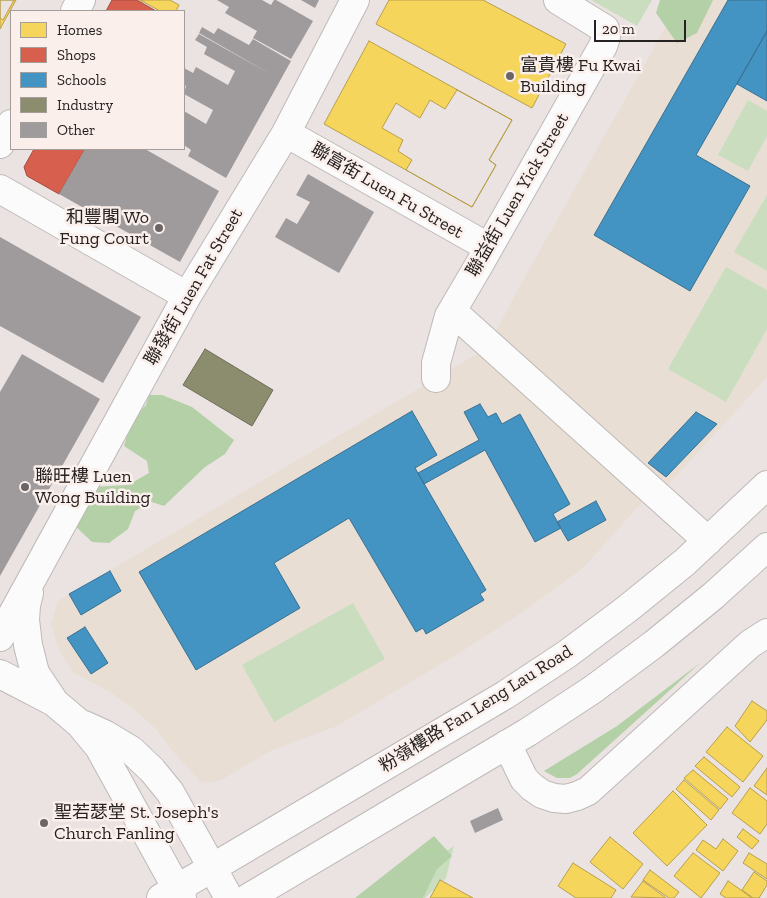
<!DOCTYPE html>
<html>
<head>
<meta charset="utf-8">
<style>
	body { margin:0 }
	#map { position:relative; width:767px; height:898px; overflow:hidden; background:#eae3e2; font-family:"Zilla Slab",serif }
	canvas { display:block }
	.legend { position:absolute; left:10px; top:10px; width:175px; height:140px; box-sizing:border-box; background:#faefeb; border:1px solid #a59d9a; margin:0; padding:6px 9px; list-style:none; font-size:15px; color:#262221 }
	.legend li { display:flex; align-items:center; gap:10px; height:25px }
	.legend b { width:25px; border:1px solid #a59d9a }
	.scale { position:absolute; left:594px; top:20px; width:92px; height:22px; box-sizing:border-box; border:2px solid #262221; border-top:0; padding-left:6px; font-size:15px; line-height:18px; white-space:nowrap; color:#262221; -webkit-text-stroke:4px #faefeb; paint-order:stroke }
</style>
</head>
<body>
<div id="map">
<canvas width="767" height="898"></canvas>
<ul class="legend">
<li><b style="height:14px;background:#f6d55c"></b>Homes</li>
<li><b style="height:14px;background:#d6604d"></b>Shops</li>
<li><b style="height:14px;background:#4393c3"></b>Schools</li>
<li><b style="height:14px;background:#8c8c6e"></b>Industry</li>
<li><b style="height:14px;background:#9f9b9c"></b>Other</li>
</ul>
<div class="scale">20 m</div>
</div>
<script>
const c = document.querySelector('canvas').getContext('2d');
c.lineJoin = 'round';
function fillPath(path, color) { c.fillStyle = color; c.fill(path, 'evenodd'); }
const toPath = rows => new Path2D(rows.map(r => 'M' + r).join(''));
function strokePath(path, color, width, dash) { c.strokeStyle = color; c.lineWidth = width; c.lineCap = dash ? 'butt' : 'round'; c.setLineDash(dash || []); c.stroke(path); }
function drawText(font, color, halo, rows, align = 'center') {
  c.font = font + ' "Zilla Slab","Noto Sans SC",serif'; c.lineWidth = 5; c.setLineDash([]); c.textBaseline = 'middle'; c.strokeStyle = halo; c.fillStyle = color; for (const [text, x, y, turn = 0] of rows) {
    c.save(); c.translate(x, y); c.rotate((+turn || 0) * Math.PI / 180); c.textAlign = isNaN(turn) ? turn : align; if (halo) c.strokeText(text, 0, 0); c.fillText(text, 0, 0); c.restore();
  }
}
const education = toPath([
	[681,0,767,0,767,377,668,485,495,333,517,291],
	[479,353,644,500,583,568,518,615,461,652,337,726,270,751,223,779,211,783,200,781,181,761,153,726,135,710,110,692,72,672,58,648,51,624,58,601]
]);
const green = toPath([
	[591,0,652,0,637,26],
	[748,100,767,111,767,136,748,171,718,155],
	[767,195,767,271,734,252],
	[726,267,767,290,767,329,726,402,668,369],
	[353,603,385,659,274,722,242,665],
	[454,846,446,878,425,898,370,898]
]);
const forest = toPath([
	[660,0,713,0,697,33,677,43,656,13],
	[149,395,162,395,192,407,234,440,225,454,205,467,164,506,152,502,135,511,128,529,109,543,92,542,71,522,93,487,128,485,149,473,147,461,124,446,132,420,146,405],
	[700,663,577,774,570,778,557,778,544,771,617,726],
	[434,836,452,856,437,869,423,898,355,898]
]);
const homes = toPath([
	[0,0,14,0,3,20,0,18,0,0],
	[0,0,16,0,0,29,0,0],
	[140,0,170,0,179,5,176,11,160,11,140,0],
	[389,0,483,0,566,44,532,108,376,24,389,0],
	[369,41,512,120,489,160,496,165,472,207,324,124,369,41],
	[457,90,512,120,489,160,496,165,472,207,406,170,412,160,398,151,403,140,382,128,396,103,420,118,430,100,445,109,457,90],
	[752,701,767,711,767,720,750,742,735,726,752,701],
	[727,727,763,756,743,782,706,752,727,727],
	[704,757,740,787,732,797,695,766,704,757],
	[767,768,767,795,754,786,767,768],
	[693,770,728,799,720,809,684,778,693,770],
	[684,780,719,810,711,820,676,789,684,780],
	[750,788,767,801,767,824,760,834,732,813,750,788],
	[673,791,707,825,667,866,633,833,673,791],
	[743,829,759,841,752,849,737,837,743,829],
	[610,837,643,864,623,889,590,862,610,837],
	[723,839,738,851,723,871,696,850,703,840,716,849,723,839],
	[693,853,720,873,701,898,674,876,693,853],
	[749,853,767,864,767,879,743,863,749,853],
	[573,863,616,890,611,898,576,898,558,886,573,863],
	[650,870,679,892,674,898,669,898,643,880,650,870],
	[754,872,767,881,767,885,759,898,753,898,742,890,754,872],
	[440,880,473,898,430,898,440,880],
	[643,881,666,898,631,897,643,881],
	[728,881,741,890,752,898,726,898,720,894,728,881]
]);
const shops = toPath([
	[112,0,137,0,156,11,106,11,112,0],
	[34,149,85,149,59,194,27,176,24,167,34,149]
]);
const schools = toPath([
	[728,0,767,0,767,31,696,155,750,186,690,291,594,235,728,0],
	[767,31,767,101,737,84,767,31],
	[480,404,488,417,496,413,502,424,520,414,570,504,553,514,561,528,535,542,485,450,424,484,418,473,479,440,464,412,480,404],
	[412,411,437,455,415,468,486,590,480,594,484,600,426,634,423,628,416,632,349,518,274,563,300,608,196,670,139,572,412,411],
	[696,412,717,424,666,477,648,463,696,412],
	[596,501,606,520,568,541,557,522,596,501],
	[110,571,121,591,81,615,69,594,110,571],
	[85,627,108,663,91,674,67,638,85,627]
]);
const industry = toPath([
	[205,349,273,390,252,426,183,385,205,349]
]);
const building = toPath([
	[217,0,262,0,271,5,274,0,276,0,313,21,291,59,253,38,257,31,225,13,229,7],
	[301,0,319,0,315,8],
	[202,27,214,34,218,28,249,45,253,39,291,61,226,178,188,156,191,150,184,145,184,111,206,124,213,110,184,94,186,86,184,85,184,68,193,73,196,67,228,85,235,71,204,54,207,47,195,40,199,34,272,75,199,33],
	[85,149,145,149,219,191,180,262,59,194],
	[308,174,374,212,339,273,275,237,286,218,297,224,310,202,296,195],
	[0,237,141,317,103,383,0,326],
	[22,354,100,399,0,576,0,392],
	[498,808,503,820,475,833,470,821]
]);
const minor = toPath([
	[75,11,81,0],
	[286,133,488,247],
	[0,144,11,124],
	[0,189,187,296],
	[452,311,708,541],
	[436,378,436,363,449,316,479,265,603,46,606,37,605,29,558,0],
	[29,593,26,605,25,620,28,645,35,673,53,700],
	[0,637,187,296,286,133,355,0],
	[0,674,54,702,80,724,99,747,182,898],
	[84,725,106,735,131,750,152,770,170,792,229,898],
	[507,744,524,779,532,787,542,794,554,798,566,799,577,796,588,791,750,644,767,633],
	[161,898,505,695,567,654,627,609,685,562,767,485],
	[248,898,528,732,592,690,654,644,713,596,767,547]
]);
const markers = [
	[510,76,5,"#6b6665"],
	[159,228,5,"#6b6665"],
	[25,487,5,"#6b6665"],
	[44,823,5,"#6b6665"]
];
const poiNames = [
	["富貴樓 Fu Kwai",520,66],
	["Building",520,87],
	["和豐閣 Wo",149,218,"right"],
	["Fung Court",149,239,"right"],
	["聯旺樓 Luen",35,477],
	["Wong Building",35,498],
	["聖若瑟堂 St. Joseph's",54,813],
	["Church Fanling",54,834]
];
const streetNames = [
	["聯富街 Luen Fu Street",387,191,30],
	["聯益街 Luen Yick Street",518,195,-60],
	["聯發街 Luen Fat Street",194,287,-60],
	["粉嶺樓路 Fan Leng Lau Road",476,709,-32]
];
fillPath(education, '#e8ded3');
fillPath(green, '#cadebf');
fillPath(forest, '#b3d0a6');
fillPath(homes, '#f6d55c');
strokePath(homes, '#b89f4a', 1);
fillPath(shops, '#d6604d');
strokePath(shops, '#a14d40', 1);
fillPath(schools, '#4393c3');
strokePath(schools, '#3a7192', 1);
fillPath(industry, '#8c8c6e');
strokePath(industry, '#6d6c57', 1);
fillPath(building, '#9f9b9c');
strokePath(minor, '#beb9b8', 30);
strokePath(minor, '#fcfbfb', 28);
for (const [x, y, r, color] of markers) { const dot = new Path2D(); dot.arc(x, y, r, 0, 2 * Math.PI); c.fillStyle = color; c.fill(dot); strokePath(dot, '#faefeb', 2); }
drawText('18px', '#262221', '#faefeb', poiNames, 'left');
drawText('18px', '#262221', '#faefeb', streetNames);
</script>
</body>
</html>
